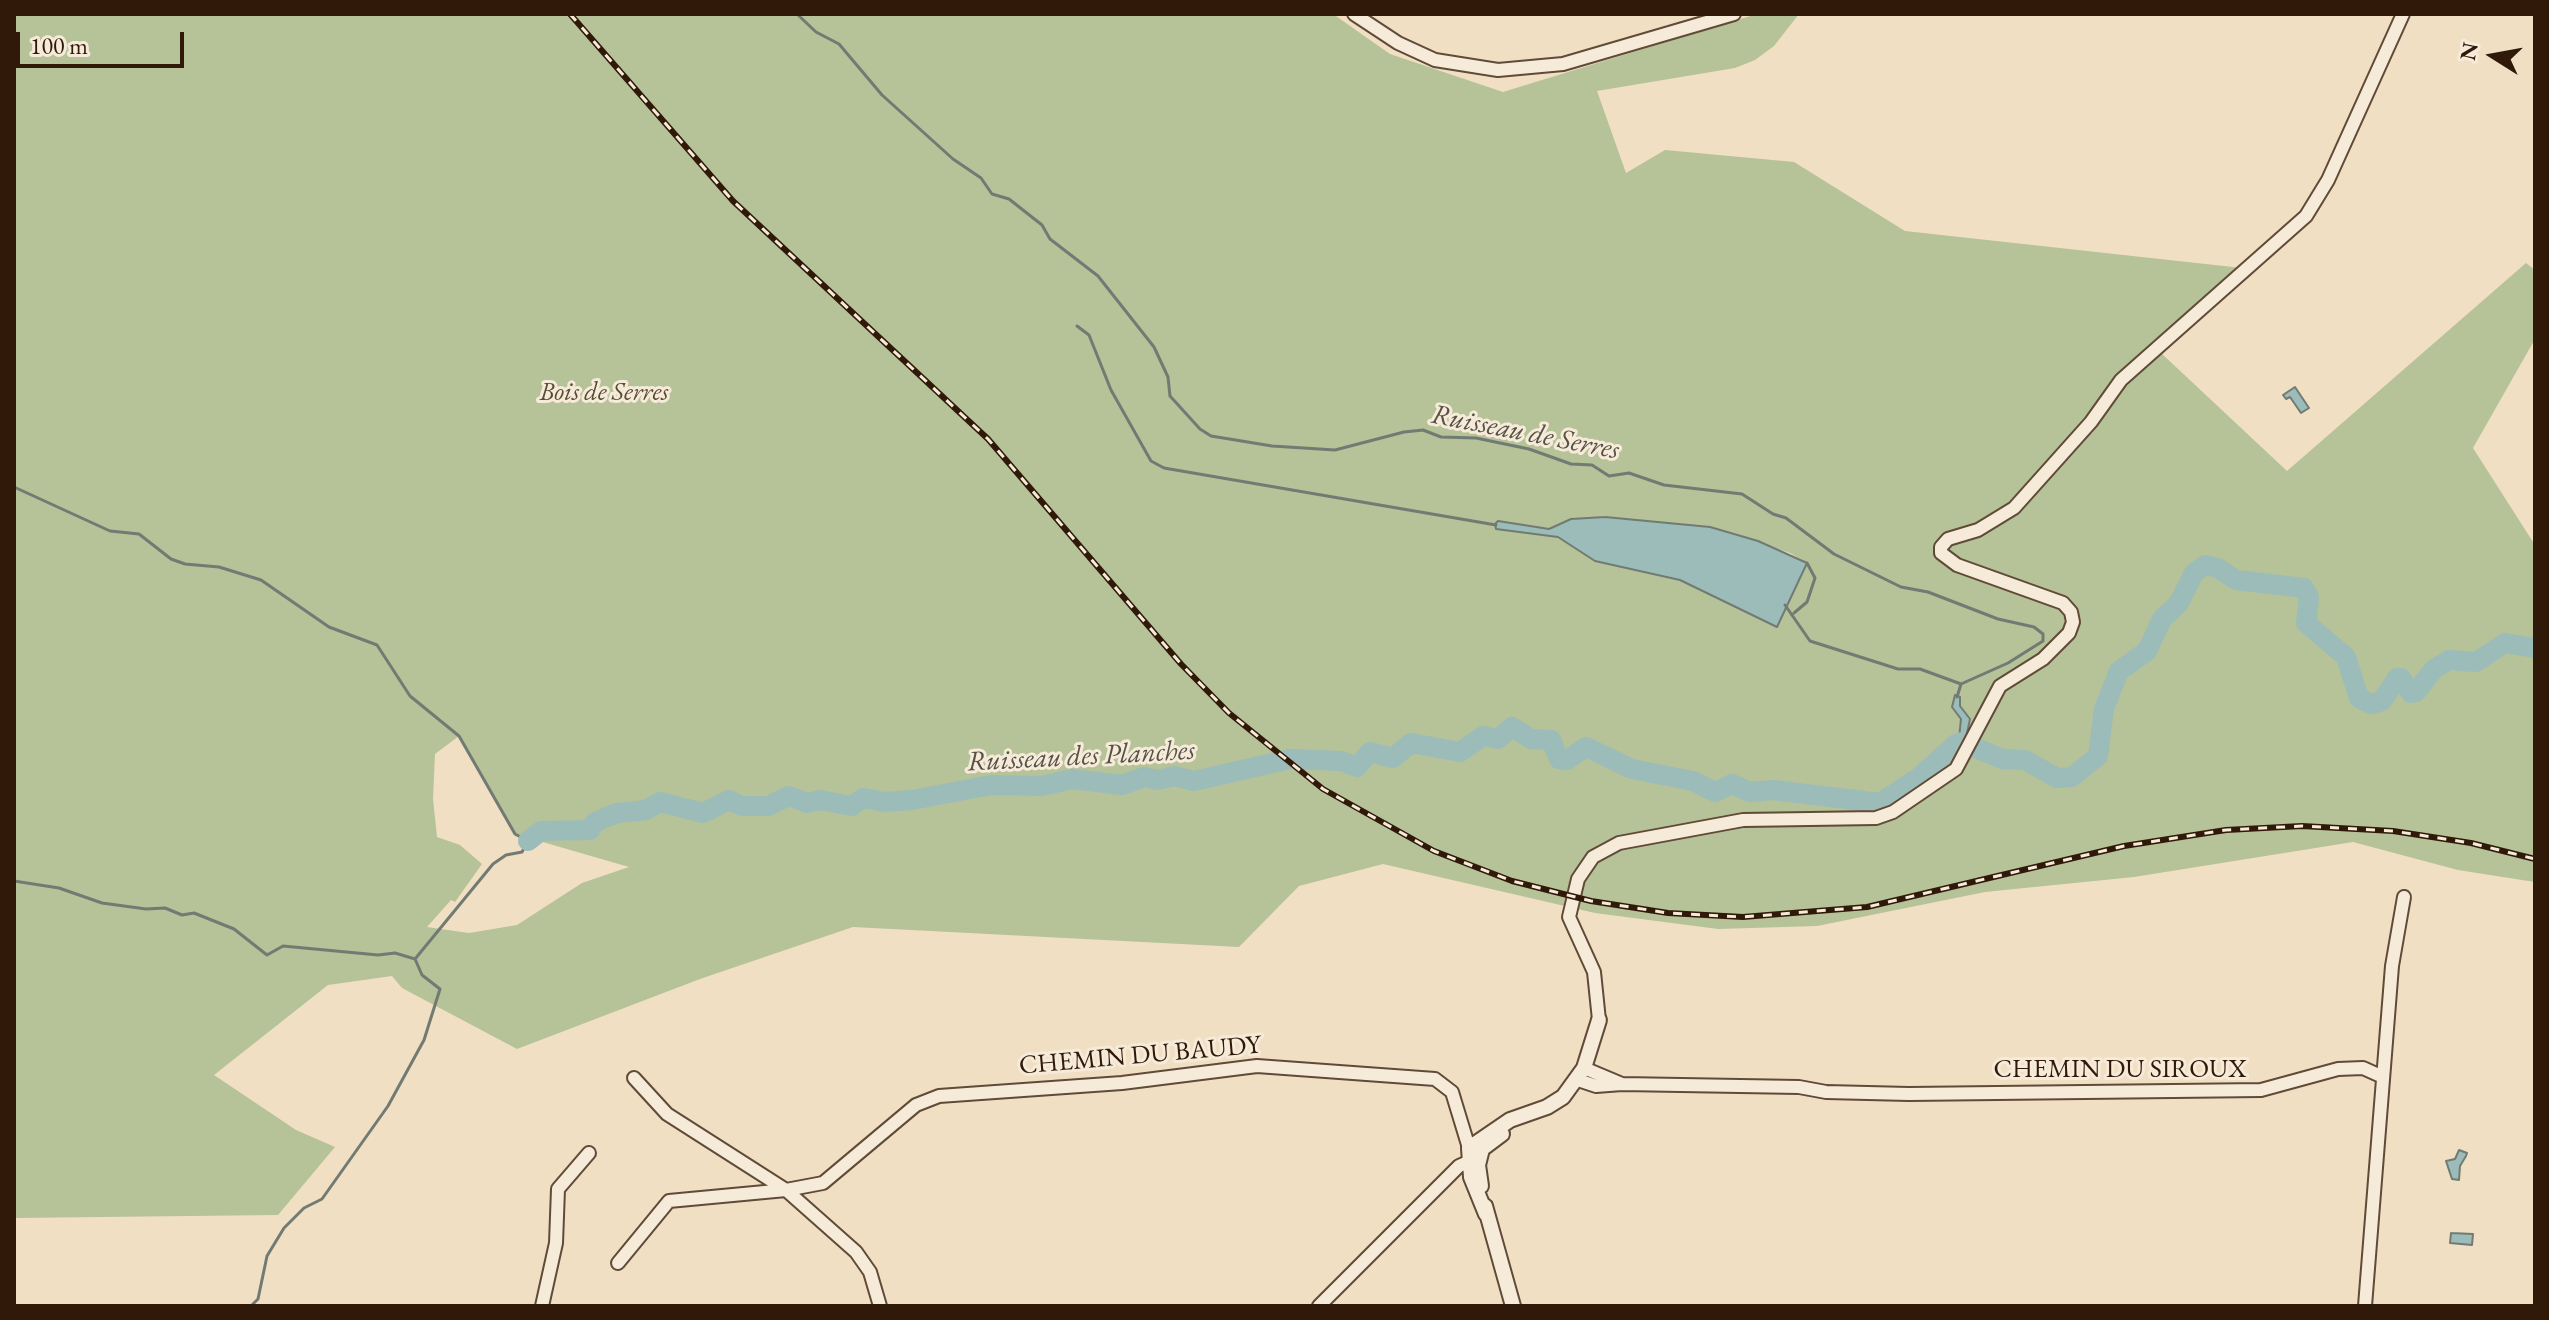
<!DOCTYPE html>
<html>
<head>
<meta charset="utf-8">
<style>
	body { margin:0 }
	#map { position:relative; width:2549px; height:1320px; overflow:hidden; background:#f1dfc4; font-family:"EB Garamond",serif }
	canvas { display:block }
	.frame { position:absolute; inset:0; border:16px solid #301909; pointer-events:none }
	.north { position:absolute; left:2453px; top:16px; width:80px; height:80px; -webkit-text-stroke:6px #f6ead9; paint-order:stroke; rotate:281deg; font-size:22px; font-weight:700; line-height:32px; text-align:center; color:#301909 }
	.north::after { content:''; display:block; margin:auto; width:28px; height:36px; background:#301909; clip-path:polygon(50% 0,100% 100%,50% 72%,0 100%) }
	.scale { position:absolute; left:16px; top:32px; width:168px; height:36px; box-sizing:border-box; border:4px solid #301909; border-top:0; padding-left:10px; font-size:24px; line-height:28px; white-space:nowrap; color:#301909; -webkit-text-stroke:6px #f6ead9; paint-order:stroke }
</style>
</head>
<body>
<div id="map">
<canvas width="2549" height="1320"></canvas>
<div class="frame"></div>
<div class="north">N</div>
<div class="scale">100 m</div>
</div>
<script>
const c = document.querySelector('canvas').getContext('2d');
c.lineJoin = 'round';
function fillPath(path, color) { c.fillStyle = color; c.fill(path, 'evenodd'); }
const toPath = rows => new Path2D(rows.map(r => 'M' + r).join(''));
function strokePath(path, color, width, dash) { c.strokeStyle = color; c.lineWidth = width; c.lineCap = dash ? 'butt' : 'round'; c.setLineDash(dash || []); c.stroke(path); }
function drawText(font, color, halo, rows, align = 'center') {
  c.font = font + ' "EB Garamond",serif'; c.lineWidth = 6; c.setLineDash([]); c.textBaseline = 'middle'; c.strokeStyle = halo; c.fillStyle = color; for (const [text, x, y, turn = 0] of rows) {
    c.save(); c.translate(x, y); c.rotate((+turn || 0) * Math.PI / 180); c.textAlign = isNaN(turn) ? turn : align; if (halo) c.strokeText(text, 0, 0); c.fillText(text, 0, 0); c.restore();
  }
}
const green = toPath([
	[14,14,1333,14,1390,54,1503,92,1757,14,1799,14,1774,46,1755,60,1735,68,1597,91,1626,173,1665,150,1794,162,1905,231,2242,268,2161,353,2287,471,2526,263,2535,270,2535,339,2473,448,2533,542,2535,539,2535,882,2458,870,2353,842,2134,877,1985,892,1817,926,1718,929,1595,913,1383,864,1299,886,1239,947,853,927,700,979,517,1049,402,988,392,976,328,985,214,1075,296,1130,335,1147,278,1215,14,1218],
	[1605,517,1716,528,1790,553,1807,563,1777,627,1680,580,1595,561,1558,537,1506,528,1498,521,1549,529,1571,519],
	[459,736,515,834,629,867,582,883,517,925,469,933,427,927,451,900,455,902,482,864,460,845,437,837,433,799,435,754]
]);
const water = toPath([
	[2295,387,2309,408,2301,413,2290,397,2286,399,2283,395,2295,387],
	[1605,517,1710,527,1758,541,1807,563,1777,627,1680,580,1595,561,1558,537,1496,529,1495,524,1498,521,1549,529,1571,519,1605,517],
	[1955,695,1960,697,1960,706,1970,719,1966,738,1959,738,1961,719,1952,707,1955,695],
	[2459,1150,2467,1153,2466,1156,2460,1166,2459,1180,2452,1179,2446,1161,2455,1159,2459,1150],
	[2451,1233,2473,1234,2472,1245,2450,1243,2451,1233]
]);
const stream = toPath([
	[797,14,816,32,839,44,882,95,953,159,981,178,992,194,1009,199,1042,225,1050,239,1098,276,1154,347,1168,377,1170,396,1200,429,1211,436,1272,446,1335,450,1404,432,1423,430,1441,437,1476,438,1529,449,1571,464,1592,465,1609,476,1629,473,1664,485,1742,494,1773,514,1786,518,1834,554,1901,587,1928,592,1998,619,2034,627,2043,634,2043,641,2008,663,1961,684,1957,697],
	[1077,326,1089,335,1111,390,1151,461,1164,468,1496,525],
	[14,487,110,531,139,534,171,559,185,564,219,567,261,580,329,627,377,645,410,696,459,736,515,834,528,841,522,852,506,855,493,864,415,959],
	[1785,605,1810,641,1898,669,1920,669,1961,684],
	[1794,613,1807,602,1815,578,1807,563],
	[14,881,59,888,102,903,146,909,165,908,182,915,194,913,234,929,267,955,283,946,378,955,395,953,415,959],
	[251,1306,258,1299,267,1256,284,1228,304,1208,322,1199,388,1106,424,1040,440,989,422,975,415,959]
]);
const river = toPath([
	[528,841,541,831,590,830,595,822,617,813,646,810,660,802,703,813,729,800,742,806,768,806,789,796,807,803,820,800,852,806,863,798,885,802,912,800,991,785,1042,786,1072,779,1122,785,1144,777,1158,780,1174,776,1194,781,1290,759,1342,761,1357,767,1370,752,1393,758,1411,743,1460,752,1483,736,1498,739,1512,727,1531,739,1551,740,1559,759,1567,760,1586,747,1632,769,1693,781,1715,792,1732,784,1750,792,1773,790,1880,803,1918,778,1956,744,1962,742,2002,759,2025,760,2057,778,2072,777,2098,756,2104,709,2119,671,2147,651,2162,619,2179,603,2194,573,2205,565,2218,568,2236,580,2304,588,2309,597,2306,623,2346,657,2359,698,2371,704,2382,701,2397,678,2401,678,2411,693,2416,692,2434,669,2449,660,2476,662,2505,643,2535,648]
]);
const minor = toPath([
	[1354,14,1398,43,1435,60,1498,70,1563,64,1734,14],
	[1599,1020,1594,972,1569,917,1578,879,1593,857,1619,843,1743,820,1876,818,1893,812,1956,769,2000,686,2043,659,2069,633,2073,622,2071,612,2063,603,1957,565,1941,553,1941,547,1948,539,1978,530,2014,508,2091,422,2121,380,2306,216,2328,180,2403,14],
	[634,1078,667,1114,786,1190,823,1183,916,1105,939,1096,1122,1083,1257,1066,1435,1079,1452,1092,1469,1148,1479,1157,1459,1166,1319,1306],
	[1578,1080,1596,1086,1622,1084,1584,1068],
	[1622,1084,1799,1087,1826,1092,1909,1094,2261,1090,2338,1069,2363,1068,2383,1077],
	[618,1263,669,1201,786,1190,856,1252,870,1272,880,1306],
	[542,1306,556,1243,558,1189,589,1153],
	[2365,1306,2392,966,2404,897]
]);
const tertiary = toPath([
	[1481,1186,1478,1165,1482,1149,1502,1134],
	[1485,1206,1513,1306],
	[1486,1214,1471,1177,1469,1148,1510,1120,1547,1107,1563,1097,1584,1068,1599,1020]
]);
const rail = toPath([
	[570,14,733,201,988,439,1181,664,1229,713,1323,789,1434,851,1512,881,1591,901,1668,913,1743,917,1867,907,2124,846,2226,830,2302,826,2393,831,2471,843,2535,859]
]);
const parkNames = [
	["Bois de Serres",604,393]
];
const streetNames = [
	["CHEMIN DU BAUDY",1140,1056,-5],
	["CHEMIN DU SIROUX",2120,1070]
];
const waterNames = [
	["Ruisseau de Serres",1525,433,11],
	["Ruisseau des Planches",1081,757,-3]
];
fillPath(green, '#b6c297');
fillPath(water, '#9cbcba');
strokePath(water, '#717b73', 2);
strokePath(stream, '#717b73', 3);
strokePath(river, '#9cbcba', 20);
strokePath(minor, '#604a38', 16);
strokePath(tertiary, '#604a38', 18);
strokePath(minor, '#f6ead9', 12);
strokePath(tertiary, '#f6ead9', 14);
strokePath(rail, '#301909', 6);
strokePath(rail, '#f6ead9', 3, [9]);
drawText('italic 26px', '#584c34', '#f6ead9', parkNames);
drawText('26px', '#301909', '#f6ead9', streetNames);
drawText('italic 28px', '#565247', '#f6ead9', waterNames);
</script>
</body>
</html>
